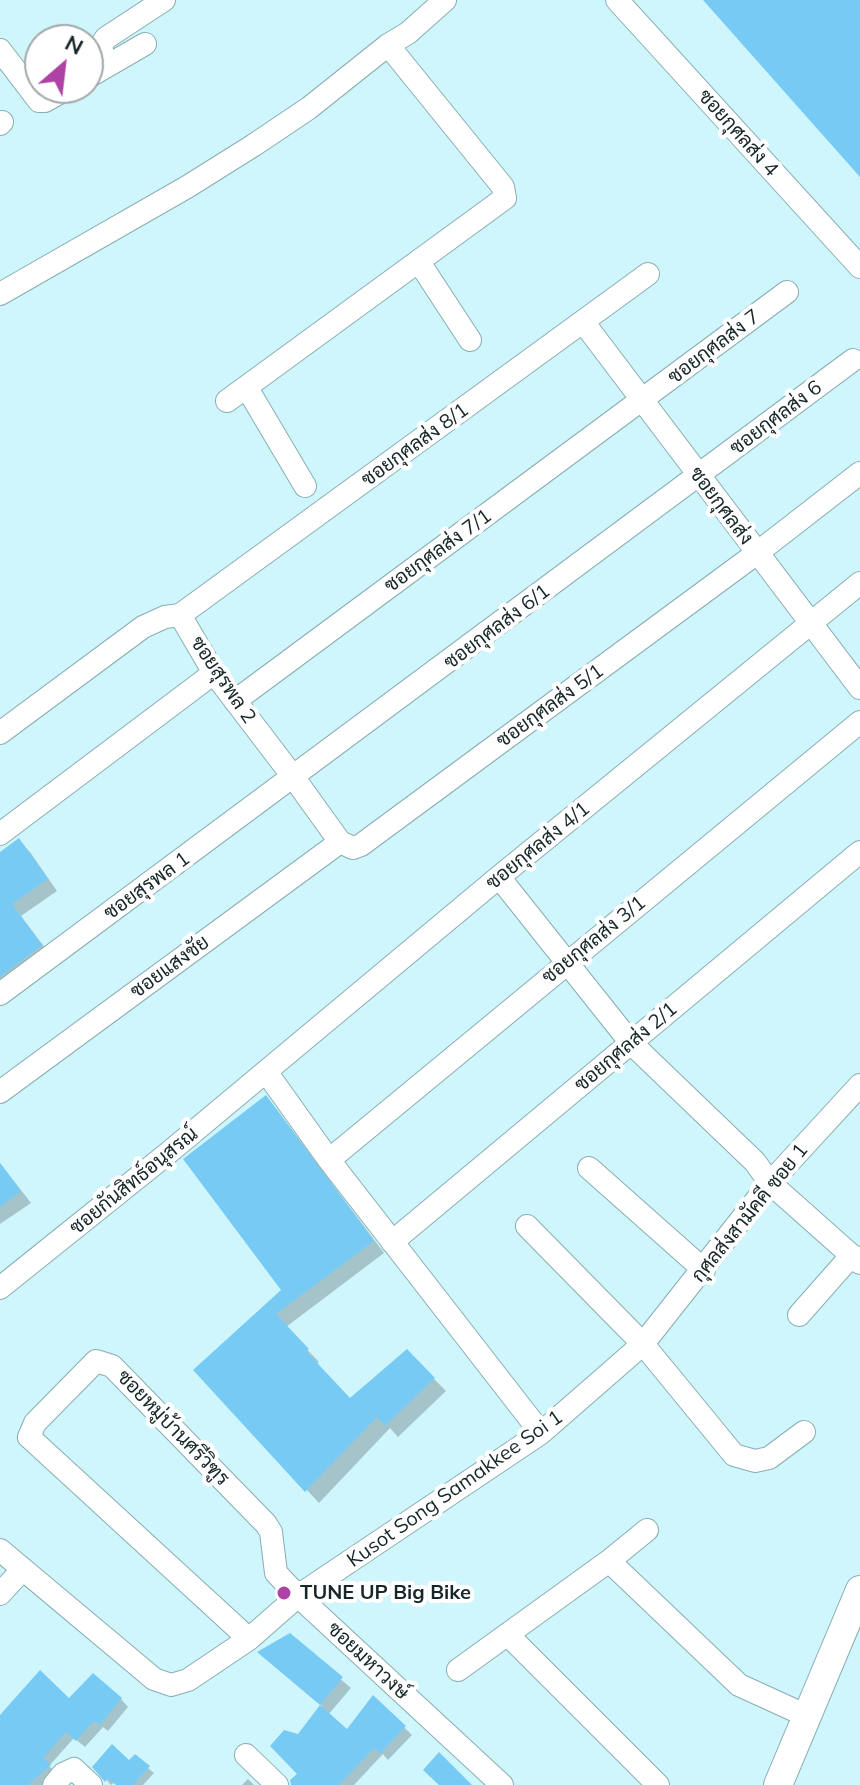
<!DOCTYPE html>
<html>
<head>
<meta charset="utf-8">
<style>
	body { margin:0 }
	#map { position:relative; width:860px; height:1785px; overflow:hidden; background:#cff6fc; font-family:Mulish,sans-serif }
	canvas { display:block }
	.north { position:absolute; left:24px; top:24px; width:80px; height:80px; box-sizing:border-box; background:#fff; border:2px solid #a2a8a9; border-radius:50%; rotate:28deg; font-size:22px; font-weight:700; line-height:32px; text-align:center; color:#172628 }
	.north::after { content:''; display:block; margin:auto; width:28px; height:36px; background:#ae43a5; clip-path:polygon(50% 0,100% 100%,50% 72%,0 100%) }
</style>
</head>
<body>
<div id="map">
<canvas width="860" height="1785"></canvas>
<div class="north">N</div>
</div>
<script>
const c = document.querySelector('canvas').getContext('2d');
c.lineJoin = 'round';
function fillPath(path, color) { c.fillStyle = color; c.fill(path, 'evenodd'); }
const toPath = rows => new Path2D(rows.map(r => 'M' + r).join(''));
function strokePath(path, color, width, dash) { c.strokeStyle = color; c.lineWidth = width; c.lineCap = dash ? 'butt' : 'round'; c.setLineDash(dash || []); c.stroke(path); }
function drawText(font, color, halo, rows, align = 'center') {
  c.font = font + ' Mulish,Sarabun,sans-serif'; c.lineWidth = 8; c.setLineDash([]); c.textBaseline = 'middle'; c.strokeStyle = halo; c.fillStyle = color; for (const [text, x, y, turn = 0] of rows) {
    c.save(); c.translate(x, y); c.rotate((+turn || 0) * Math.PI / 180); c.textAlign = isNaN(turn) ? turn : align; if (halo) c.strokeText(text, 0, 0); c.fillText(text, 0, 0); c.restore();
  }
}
const shadow = toPath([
	[19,841,30,852,57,891,21,916,52,957,0,998,0,853],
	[265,1098,277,1110,384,1253,286,1327,319,1362,316,1364,350,1400,407,1352,446,1391,398,1437,390,1428,319,1503,196,1370,284,1290],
	[0,1163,31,1203,0,1224],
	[290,1636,351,1688,328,1715,347,1732,374,1698,412,1735,388,1760,383,1754,354,1785,291,1785,299,1774,298,1736,322,1706,268,1661],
	[121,1699,128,1707,108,1731,103,1727,85,1747,74,1738,49,1766,57,1774,44,1785,0,1785,0,1718,69,1700],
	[129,1763,148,1768,154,1773,143,1785,118,1785,115,1782,111,1785,95,1767],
	[248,1779,254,1785,242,1785]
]);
const building = toPath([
	[703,0,860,0,860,177],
	[19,838,48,879,12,904,42,945,0,977,0,852],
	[266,1095,374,1241,276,1314,309,1349,306,1351,350,1398,407,1349,435,1378,385,1426,377,1417,305,1492,193,1370,281,1290,183,1159],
	[0,1163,21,1191,0,1207],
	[290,1633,343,1677,320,1705,257,1652],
	[40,1670,69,1698,93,1673,122,1698,100,1725,94,1721,76,1741,66,1732,43,1758,51,1765,28,1785,0,1785,0,1715],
	[373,1695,406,1726,380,1754,374,1748,339,1785,291,1785,290,1780,297,1774,270,1746,284,1730,298,1734,320,1705,347,1729],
	[112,1744,129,1760,135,1754,150,1766,133,1785,116,1785,108,1778,105,1782,92,1767],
	[439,1752,472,1785,439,1785,423,1770]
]);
const minor = toPath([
	[617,0,860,267],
	[0,50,39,101,45,101,68,88],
	[105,67,101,45,106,38,164,0],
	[88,77,145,44],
	[0,124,2,122],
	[419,262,470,340],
	[0,294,187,187,254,145,309,108,388,45,408,33,445,0],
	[584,323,860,688],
	[247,388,305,486],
	[227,401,505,198,503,187,388,45],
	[180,615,648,274],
	[235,701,787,292],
	[0,733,143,627,165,617,180,615,214,673,294,778,340,842,353,848,361,845,757,553,860,473],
	[0,834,214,673],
	[499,877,631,1043,755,1162,770,1183,860,1263],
	[0,994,853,360],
	[267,1073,329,1160,541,1433],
	[0,1092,340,842],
	[329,1160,860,722],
	[589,1168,704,1270],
	[527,1226,643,1344,734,1455,755,1461,769,1458,804,1432],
	[392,1242,860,852],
	[0,1288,167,1154,499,877,860,583],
	[799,1315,852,1255],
	[0,1550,154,1679,171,1685,188,1680,249,1639,298,1596,502,1785],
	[609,1561,739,1685,807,1716],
	[0,1594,23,1569],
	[508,1635,658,1785],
	[249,1639,29,1437,35,1423,96,1361,112,1366,266,1524,271,1532,276,1573,298,1596,541,1433,643,1344,770,1183,860,1085],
	[458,1670,609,1561,647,1530],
	[246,1755,277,1785],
	[54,1785,63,1774,74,1769,91,1785]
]);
const major = toPath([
	[778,1785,860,1590]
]);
const markers = [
	[284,1593,8,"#ae43a5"]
];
const streetNames = [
	["ซอยกุศลส่ง 4",738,133,48],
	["ซอยกุศลส่ง 7",714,347,-37],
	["ซอยกุศลส่ง 6",776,418,-37],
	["ซอยกุศลส่ง 8/1",415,445,-36],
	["ซอยกุศลส่ง",721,506,53],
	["ซอยกุศลส่ง 7/1",438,551,-36],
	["ซอยกุศลส่ง 6/1",497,627,-37],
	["ซอยสุรพล 2",223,680,56],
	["ซอยกุศลส่ง 5/1",550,706,-36],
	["ซอยกุศลส่ง 4/1",538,846,-39],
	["ซอยสุรพล 1",147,886,-36],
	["ซอยกุศลส่ง 3/1",594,940,-39],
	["ซอยแสงชัย",170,967,-36],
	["ซอยกุศลส่ง 2/1",626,1047,-40],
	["ซอยกันสิทธ์อนุสรณ์",134,1181,-39],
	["กุศลส่งสามัคคี ซอย 1",750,1213,-51],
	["ซอยหมู่บ้านศรีวิฑูร",173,1428,46],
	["Kusot Song Samakkee Soi 1",455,1489,-35],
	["ซอยมหาวงษ์",368,1661,43]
];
const poiNames = [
	["TUNE UP Big Bike",300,1593]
];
fillPath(shadow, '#0003');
fillPath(building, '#77caf4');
strokePath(minor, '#88adb3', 24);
strokePath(major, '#88adb3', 30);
strokePath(minor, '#fff', 22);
strokePath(major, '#fff', 28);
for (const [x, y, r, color] of markers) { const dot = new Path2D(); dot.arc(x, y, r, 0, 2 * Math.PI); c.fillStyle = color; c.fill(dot); strokePath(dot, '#fff', 3); }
drawText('20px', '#172628', '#fff', streetNames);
drawText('bold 20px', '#172628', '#fff', poiNames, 'left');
</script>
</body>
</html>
